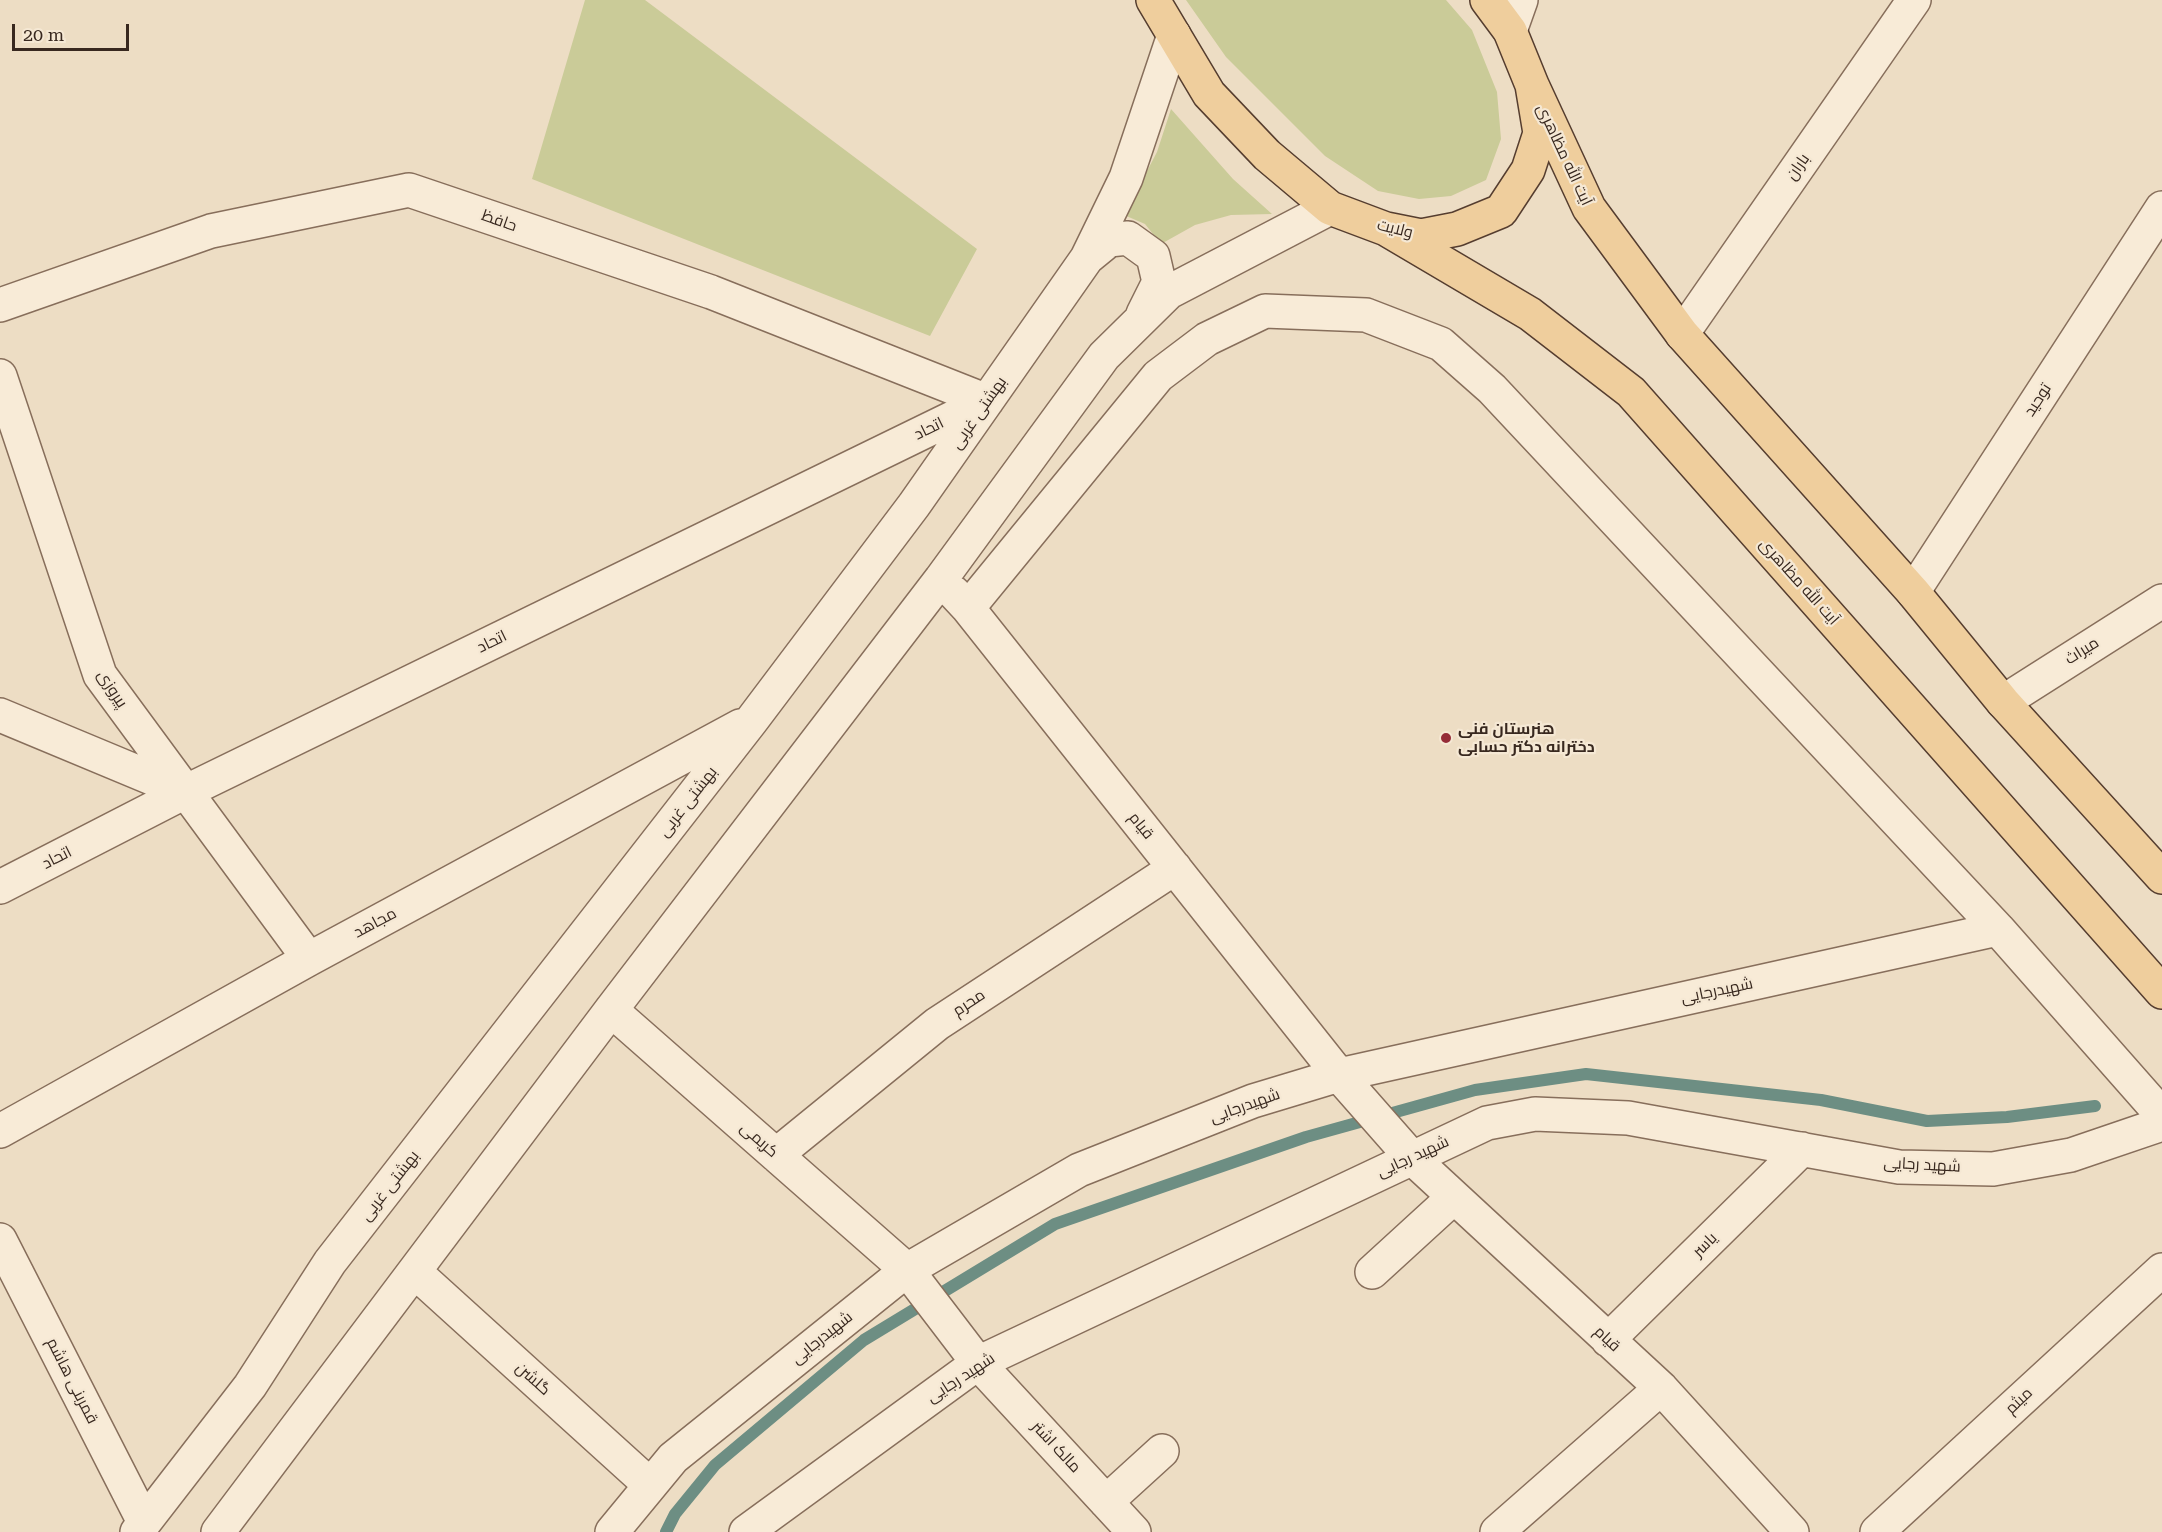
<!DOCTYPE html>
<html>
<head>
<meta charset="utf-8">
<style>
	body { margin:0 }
	#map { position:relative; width:2162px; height:1532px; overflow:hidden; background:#edddc4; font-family:"Roboto Serif",serif }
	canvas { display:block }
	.scale { position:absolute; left:12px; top:24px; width:117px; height:27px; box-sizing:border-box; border:3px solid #38281f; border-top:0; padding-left:8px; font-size:18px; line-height:21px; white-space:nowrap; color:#38281f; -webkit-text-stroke:4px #f5e8d4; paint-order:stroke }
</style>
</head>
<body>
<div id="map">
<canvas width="2162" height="1532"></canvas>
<div class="scale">20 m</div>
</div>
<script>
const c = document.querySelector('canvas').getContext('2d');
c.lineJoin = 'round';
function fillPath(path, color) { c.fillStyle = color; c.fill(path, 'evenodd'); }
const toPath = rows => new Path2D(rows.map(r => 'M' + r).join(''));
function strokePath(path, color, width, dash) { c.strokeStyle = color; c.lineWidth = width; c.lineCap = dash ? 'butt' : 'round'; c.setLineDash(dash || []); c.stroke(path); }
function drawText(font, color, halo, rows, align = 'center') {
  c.font = font + ' "Roboto Serif",Cairo,serif'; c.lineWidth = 4.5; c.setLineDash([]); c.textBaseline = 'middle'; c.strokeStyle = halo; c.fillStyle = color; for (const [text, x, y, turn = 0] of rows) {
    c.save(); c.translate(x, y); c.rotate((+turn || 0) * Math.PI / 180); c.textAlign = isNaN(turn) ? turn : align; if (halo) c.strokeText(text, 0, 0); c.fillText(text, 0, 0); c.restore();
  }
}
const green = toPath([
	[585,0,645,0,977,249,930,336,532,179],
	[1186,0,1446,0,1472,30,1497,92,1501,139,1486,180,1451,196,1419,199,1378,191,1325,156,1226,57],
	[1171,109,1233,179,1272,214,1231,215,1195,225,1161,244,1145,224,1124,215,1157,152]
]);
const stream = toPath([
	[666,1532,675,1514,715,1465,864,1340,1055,1224,1306,1137,1475,1090,1586,1074,1821,1100,1927,1121,2007,1117,2095,1106]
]);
const minor = toPath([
	[1510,31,1521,0],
	[1087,258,1109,240,1128,238,1153,256,1159,282,1143,314],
	[0,305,211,231,409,190,711,292,987,401],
	[1682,334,1914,0],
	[0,376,100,675,309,959],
	[1913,592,2162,208],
	[954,593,968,608,1339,1075,1412,1158,1661,1388,1792,1532],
	[968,608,1158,376,1207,339,1265,311,1366,315,1441,344,1492,389,1998,929,2162,1115],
	[2003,702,2162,601],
	[0,715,185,792],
	[0,887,185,792,983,403],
	[611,1010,907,1270,978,1363,1134,1532],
	[0,1131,309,959,740,726],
	[776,1155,937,1024,1175,868],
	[0,1240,144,1522],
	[415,1272,650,1485],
	[1372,1272,1454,1197],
	[1608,1340,1802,1149],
	[1106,1502,1162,1451],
	[137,1532,250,1386,330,1262,752,720,914,505,1087,258,1126,178,1174,35],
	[218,1532,611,1010,941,579,1104,356,1169,292,1330,208],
	[612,1532,673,1458,907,1270,1079,1170,1253,1101,1339,1075,1998,929],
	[746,1532,978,1363,1487,1123,1535,1114,1628,1118,1899,1167,1993,1169,2071,1155,2162,1124],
	[1497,1532,1661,1388],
	[1877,1532,2162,1270]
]);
const major = toPath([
	[1153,0,1209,94,1267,155,1330,208,1386,229,1421,236,1457,229,1501,211,1528,170,1540,133,1532,85,1510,31,1487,0],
	[1532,85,1589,208,1682,334,1913,592,2003,702,2162,877],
	[1386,229,1530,314,1631,392,2162,992]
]);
const markers = [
	[1446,738,6,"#952c37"]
];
const streetNames = [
	["آیت الله مظاهری",1564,155,65],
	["باران",1798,167,-55],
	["حافظ",499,221,19],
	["ولایت",1395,229,14],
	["توحید",2038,400,-57],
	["بهشتی غربی",979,413,-55],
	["اتحاد",929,429,-26],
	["آیت الله مظاهری",1799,582,48],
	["اتحاد",492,642,-26],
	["میراث",2082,651,-32],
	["پیروزی",112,689,57],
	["بهشتی غربی",688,802,-52],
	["قیام",1141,826,51],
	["اتحاد",57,858,-27],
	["مجاهد",375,923,-28],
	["شهیدرجایی",1717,991,-12],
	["محرم",969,1003,-33],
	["شهیدرجایی",1245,1106,-20],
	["کریمی",759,1140,41],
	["شهید رجایی",1413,1157,-25],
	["شهید رجایی",1922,1165,3],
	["بهشتی غربی",390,1186,-52],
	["یاسر",1705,1245,-45],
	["شهیدرجایی",822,1338,-39],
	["قیام",1607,1339,43],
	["شهید رجایی",961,1378,-33],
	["گلشن",533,1379,42],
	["قمربنی هاشم",72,1381,63],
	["میثم",2019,1401,-43],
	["مالک اشتر",1056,1447,47]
];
const poiNames = [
	["هنرستان فنی",1458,729],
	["دخترانه دکتر حسابی",1458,747]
];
fillPath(green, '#cacb98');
strokePath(stream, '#6d8e83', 12);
strokePath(minor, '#876e5b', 36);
strokePath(major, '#553d2f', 36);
strokePath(minor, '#f8ebd7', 33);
strokePath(major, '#efce9d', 33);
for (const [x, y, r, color] of markers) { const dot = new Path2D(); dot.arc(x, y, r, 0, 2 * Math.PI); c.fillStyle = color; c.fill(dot); strokePath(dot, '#f5e8d4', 2); }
drawText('16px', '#38281f', '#f5e8d4', streetNames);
drawText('bold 16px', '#38281f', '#f5e8d4', poiNames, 'left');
</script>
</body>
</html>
